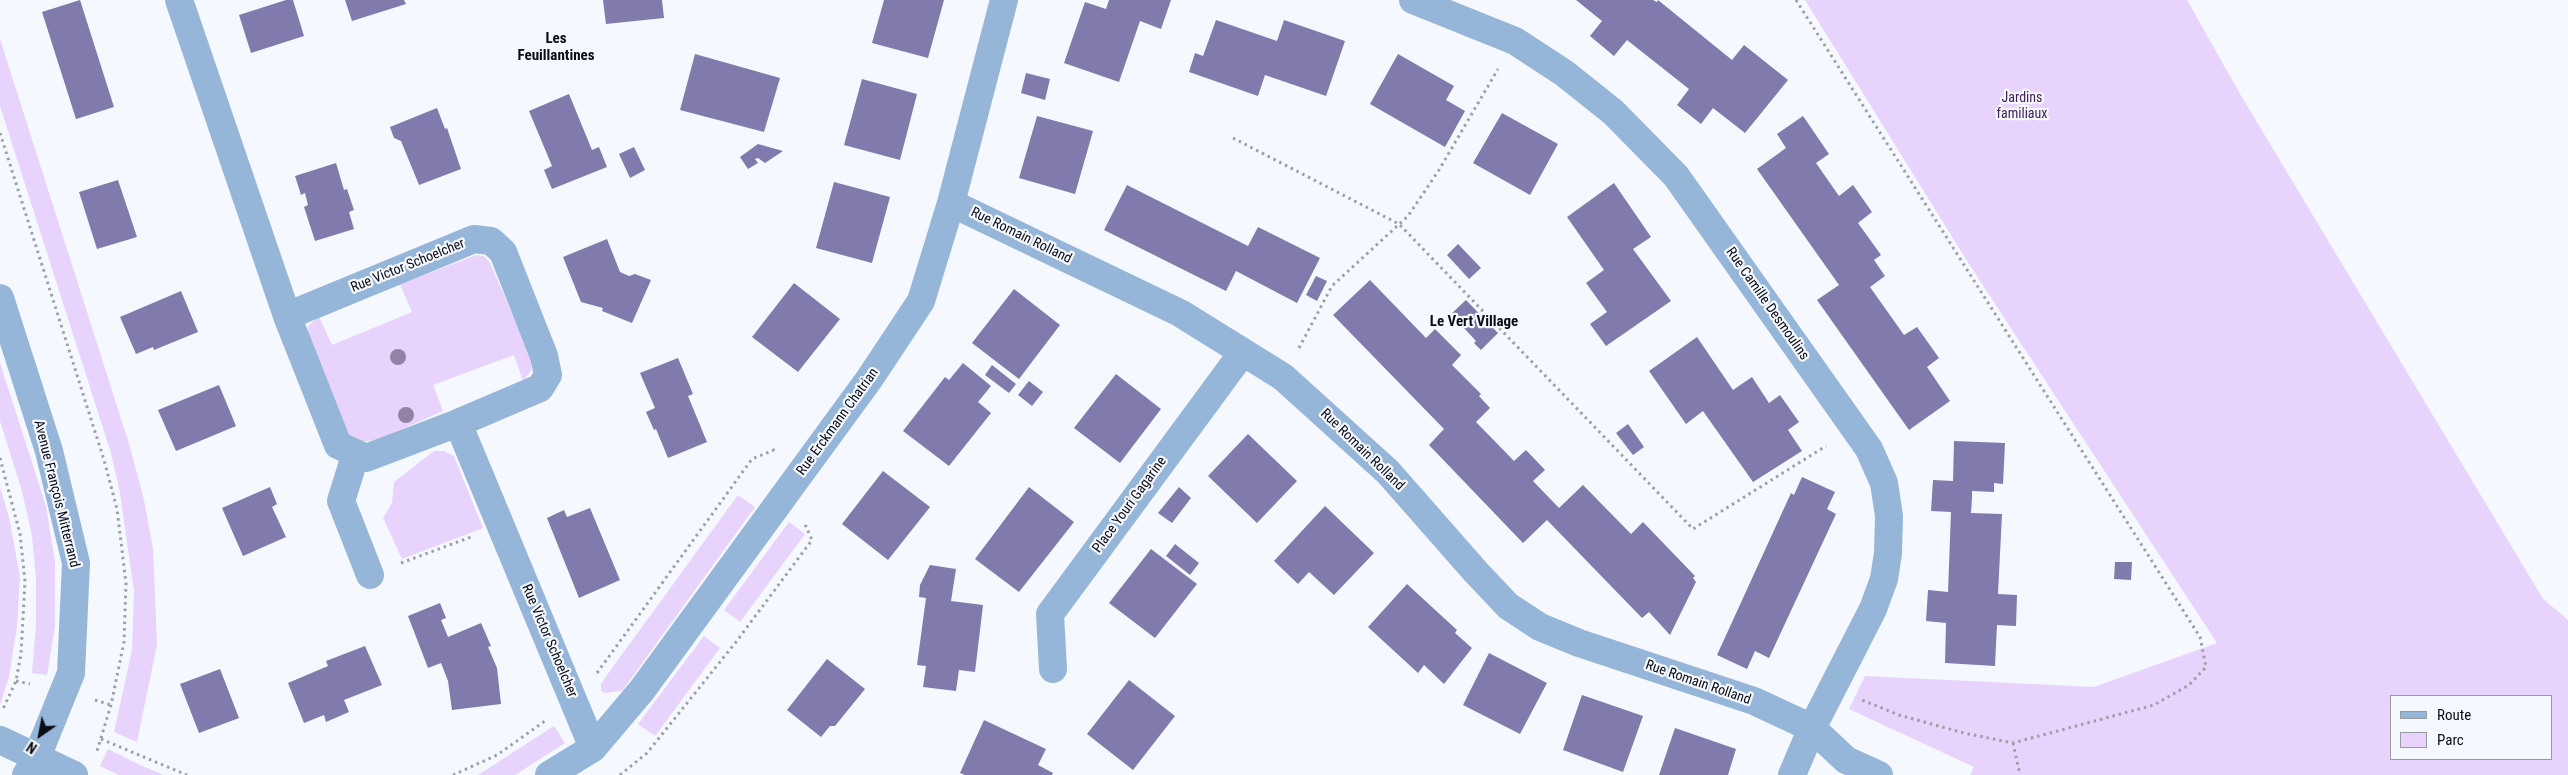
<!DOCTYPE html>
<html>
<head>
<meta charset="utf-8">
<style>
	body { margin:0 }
	#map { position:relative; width:2568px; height:775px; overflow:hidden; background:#f5f8fe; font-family:"Roboto Condensed",sans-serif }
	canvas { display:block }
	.legend { position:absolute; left:2390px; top:695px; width:162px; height:65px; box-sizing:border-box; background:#f5f8fe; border:1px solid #979aa1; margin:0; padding:6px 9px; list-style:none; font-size:15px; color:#090c15 }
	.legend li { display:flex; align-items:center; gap:10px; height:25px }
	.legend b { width:25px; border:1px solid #979aa1 }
	.north { position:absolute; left:15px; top:710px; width:50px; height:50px; -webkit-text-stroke:4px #f5f8fe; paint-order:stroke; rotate:213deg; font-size:14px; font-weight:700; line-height:20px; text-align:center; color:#090c15 }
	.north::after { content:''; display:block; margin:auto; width:18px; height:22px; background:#090c15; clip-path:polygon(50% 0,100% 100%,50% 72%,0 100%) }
</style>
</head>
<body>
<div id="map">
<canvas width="2568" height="775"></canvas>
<ul class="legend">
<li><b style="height:6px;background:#96b6d9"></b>Route</li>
<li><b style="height:14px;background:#e8d3fd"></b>Parc</li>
</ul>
<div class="north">N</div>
</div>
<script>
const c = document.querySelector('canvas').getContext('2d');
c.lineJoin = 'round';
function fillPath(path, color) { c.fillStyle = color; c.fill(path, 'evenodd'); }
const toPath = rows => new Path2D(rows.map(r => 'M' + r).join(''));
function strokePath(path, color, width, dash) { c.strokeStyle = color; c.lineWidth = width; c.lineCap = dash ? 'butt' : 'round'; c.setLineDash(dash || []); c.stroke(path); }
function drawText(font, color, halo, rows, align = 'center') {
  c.font = font + ' "Roboto Condensed",sans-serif'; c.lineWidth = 4.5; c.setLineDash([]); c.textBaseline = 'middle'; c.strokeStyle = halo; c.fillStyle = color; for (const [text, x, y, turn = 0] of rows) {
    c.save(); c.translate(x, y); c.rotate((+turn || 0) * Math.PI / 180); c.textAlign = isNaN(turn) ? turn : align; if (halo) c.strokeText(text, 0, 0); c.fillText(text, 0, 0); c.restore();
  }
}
const green = toPath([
	[1805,0,2187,0,2240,94,2543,599,2568,620,2568,775,1970,775,1974,767,1849,709,1865,676,2094,687,2217,643,1969,264],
	[2392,696,2552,696,2552,759,2392,759],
	[0,39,130,447,144,500,153,549,157,644,137,742,114,732,132,650,134,591,120,493,111,453,0,106],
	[477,255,484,256,490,263,532,359,531,371,523,381,514,355,433,385,443,411,377,440,359,442,345,432,309,346,308,326,319,317,332,345,412,312,400,284],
	[0,363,46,506,55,562,55,626,47,675,32,673,36,625,36,579,32,536,22,491,0,421],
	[434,451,444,451,454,456,483,528,402,559,383,518,392,503,394,482],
	[0,487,9,517,20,577,17,627,9,677,0,705],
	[738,495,755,507,622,691,604,693,601,691,601,684,607,675],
	[789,522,805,534,740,622,724,610],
	[704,636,720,648,655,736,638,724],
	[554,726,565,743,515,775,478,775],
	[108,749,140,765,164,775,119,775,100,766]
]);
const building = toPath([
	[80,0,114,107,76,119,42,12],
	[286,0,293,0,304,36,251,53,239,15],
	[345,0,404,0,406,4,352,21],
	[603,0,662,0,664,18,606,24],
	[884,0,944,0,928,58,872,43],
	[1109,0,1171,0,1161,29,1140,21,1119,82,1064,63,1085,2,1106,9],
	[1576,0,1653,0,1657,2,1658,0,1732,60,1744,45,1788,80,1745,133,1713,108,1701,124,1677,105,1689,89,1627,40,1614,56,1590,36,1602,21],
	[1216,20,1277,41,1284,20,1345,41,1326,96,1265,75,1258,96,1189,72,1195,53,1203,56],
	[695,54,780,78,764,132,680,110],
	[1398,54,1454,86,1446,100,1465,111,1445,147,1370,104],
	[1026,73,1050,79,1045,100,1021,93],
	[862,79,917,94,900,160,844,145],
	[569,94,592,150,599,147,607,167,552,189,544,170,552,166,529,111],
	[437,108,445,129,447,128,461,169,419,185,401,141,394,138,390,127],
	[1502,113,1558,144,1530,195,1473,163],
	[1037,116,1093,131,1075,194,1019,178],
	[1803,116,1829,154,1816,163,1839,196,1853,185,1872,212,1858,223,1881,255,1874,260,1885,276,1870,287,1904,335,1917,327,1939,358,1927,367,1950,401,1909,430,1817,300,1839,285,1757,169,1786,148,1777,134],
	[758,144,783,151,765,163,758,158,755,159,758,163,748,169,740,157],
	[634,147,645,170,630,178,619,154],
	[336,163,344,190,347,189,354,210,349,212,354,229,315,241,304,207,308,205,305,193,301,195,295,176],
	[118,180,137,237,97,249,79,192],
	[834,182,890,197,872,263,816,248],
	[1614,183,1651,237,1633,249,1671,301,1606,346,1590,324,1607,312,1586,283,1604,270,1567,217],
	[1127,185,1248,246,1258,227,1320,258,1297,303,1236,271,1226,291,1104,230],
	[607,239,620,272,629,276,635,274,651,280,632,323,602,311,603,308,581,302,563,257],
	[1458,244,1481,268,1469,279,1447,255],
	[1316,276,1327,281,1317,301,1306,295],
	[1370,280,1426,338,1435,329,1461,355,1452,365,1481,394,1479,396,1490,408,1476,422,1514,461,1526,450,1545,470,1533,481,1559,508,1583,485,1631,534,1643,522,1695,576,1693,578,1696,582,1670,635,1649,612,1642,618,1547,520,1523,543,1429,445,1444,429,1333,315],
	[794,283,840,319,798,372,752,337],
	[1014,289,1060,325,1019,379,972,343],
	[181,291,198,332,154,350,153,347,136,354,120,317],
	[1466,300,1498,333,1481,350,1474,343,1476,341,1451,314],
	[1697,337,1733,390,1752,377,1769,403,1780,395,1799,422,1788,430,1802,451,1753,482,1703,411,1686,424,1649,371],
	[678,358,693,394,688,396,707,442,668,458,656,429,654,430,646,412,655,408,640,373],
	[963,363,991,386,978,402,991,413,949,466,903,431,945,377,949,380],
	[992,365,1016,384,1009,393,985,375],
	[1116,374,1161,409,1120,463,1074,428],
	[1029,381,1043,392,1032,406,1018,395],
	[219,385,236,426,176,451,158,410],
	[1628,424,1644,447,1633,455,1616,433],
	[1248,434,1297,481,1257,523,1208,476],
	[1954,441,2005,443,2003,484,1994,483,1994,492,1972,491,1972,498,1971,513,2002,514,1998,594,2017,595,2016,626,1997,625,1995,666,1945,663,1946,623,1926,621,1928,590,1948,592,1951,512,1931,511,1933,480,1953,481],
	[883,471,930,507,888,560,842,524],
	[1802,477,1835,492,1827,509,1836,514,1769,658,1755,651,1747,669,1717,655,1791,493,1794,495],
	[270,487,277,504,272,507,286,537,243,556,222,508],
	[1029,487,1074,522,1019,592,975,559],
	[1179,487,1191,498,1172,523,1158,513],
	[1325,506,1374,553,1334,595,1309,572,1298,584,1274,561],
	[590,508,620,580,579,598,547,518,564,510,567,517],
	[1175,544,1199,563,1190,575,1166,556],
	[1151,549,1197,584,1155,638,1109,603],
	[2115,562,2132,562,2131,580,2114,579],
	[930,565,956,569,951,601,983,605,975,672,959,670,956,691,923,687,926,666,917,665,926,598,919,597,920,585],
	[1407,584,1457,630,1455,633,1472,648,1444,684,1424,665,1418,673,1368,627],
	[440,603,446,618,441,620,448,637,481,623,491,646,488,647,497,668,501,704,452,710,448,681,441,663,428,668,408,616],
	[365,646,382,685,344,700,349,712,326,722,324,715,304,723,288,683,328,666,326,661],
	[1489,653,1547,683,1520,734,1463,705],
	[827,659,865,689,835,726,830,726,821,737,787,710],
	[220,669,239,718,199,733,180,684],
	[1129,680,1175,716,1133,770,1087,734],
	[1582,695,1643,716,1623,772,1563,750],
	[984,720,1046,749,1038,765,1053,773,1052,775,965,775,960,773],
	[1675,728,1736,749,1728,775,1659,775]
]);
const path = toPath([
	[1796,0,2200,637,2206,667,2189,685,2154,705,2013,743,1964,733,1899,715,1862,700],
	[0,133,104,460,117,509,126,583,124,642,111,705,97,751],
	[1233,138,1399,224,1693,529,1826,446],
	[1299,348,1332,286,1408,216,1439,170,1498,69],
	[0,458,20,534,25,581,21,654,16,681,3,709],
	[401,563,471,537],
	[597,673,752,459,774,450,777,452],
	[16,681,30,684],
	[95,700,111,705],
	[101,739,187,775],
	[2013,743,2020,775],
	[453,775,497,755,545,721],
	[620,775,647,753,736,642,812,540,804,522]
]);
const minor = toPath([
	[179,0,287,316,338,445,366,458,458,423,593,748],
	[1413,0,1515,41,1564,73,1613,112,1676,176,1869,449,1884,483,1889,516,1888,553,1884,579,1873,609,1812,728,1792,775],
	[951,203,1180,313,1283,377,1388,472,1475,571,1508,606,1540,627,1579,643,1754,701,1812,728,1846,760,1879,775],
	[0,298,49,451,76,563,71,673,37,757,26,775],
	[287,316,474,239,491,241,503,252,544,356,548,375,540,388,458,423],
	[356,453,341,501,370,575],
	[1053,669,1050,614,1243,352],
	[0,740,74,775],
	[549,775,593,748,642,690,870,378,921,301,951,203,1004,0]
]);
const trees = [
	[398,357],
	[406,415]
];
const parkNames = [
	["Jardins",2022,98],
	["familiaux",2022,114]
];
const streetNames = [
	["Rue Romain Rolland",1021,236,26],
	["Rue Victor Schoelcher",408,266,-22],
	["Rue Camille Desmoulins",1767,304,55],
	["Rue Erckmann Chatrian",838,422,-54],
	["Rue Romain Rolland",1362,450,44],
	["Avenue François Mitterrand",56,494,76],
	["Place Youri Gagarine",1130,505,-54],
	["Rue Victor Schoelcher",549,641,67],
	["Rue Romain Rolland",1698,683,19]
];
const neighbourhoodNames = [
	["Les",556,39],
	["Feuillantines",556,56],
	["Le Vert Village",1474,322]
];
fillPath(green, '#e8d3fd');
fillPath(building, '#807aad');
strokePath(path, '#9c9fa6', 3, [2.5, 4]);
strokePath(minor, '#96b6d9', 28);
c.fillStyle = '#9382a6';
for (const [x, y] of trees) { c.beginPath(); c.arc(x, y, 8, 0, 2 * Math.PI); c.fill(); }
drawText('14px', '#43215e', '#f5f8fe', parkNames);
drawText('14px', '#090c15', '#f5f8fe', streetNames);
drawText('bold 15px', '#090c15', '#f5f8fe', neighbourhoodNames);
</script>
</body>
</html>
